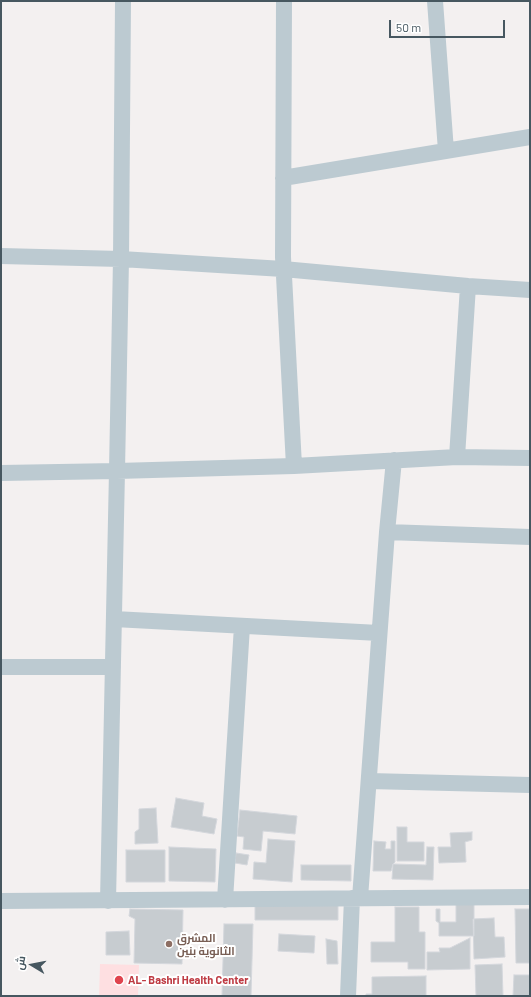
<!DOCTYPE html>
<html>
<head>
<meta charset="utf-8">
<style>
	body { margin:0 }
	#map { position:relative; width:531px; height:997px; overflow:hidden; background:#f3f0f0; font-family:Barlow,Cairo,sans-serif }
	canvas { display:block }
	.frame { position:absolute; inset:0; border:2px solid #465760; pointer-events:none }
	.north { position:absolute; left:12px; top:945px; width:40px; height:40px; -webkit-text-stroke:3px #fff; paint-order:stroke; rotate:280deg; font-size:11px; font-weight:700; line-height:16px; text-align:center; color:#465760 }
	.north::after { content:''; display:block; margin:auto; width:14px; height:18px; background:#465760; clip-path:polygon(50% 0,100% 100%,50% 72%,0 100%) }
	.scale { position:absolute; left:389px; top:20px; width:116px; height:18px; box-sizing:border-box; border:2px solid #465760; border-top:0; padding-left:5px; font-size:12px; line-height:14px; white-space:nowrap; color:#465760; -webkit-text-stroke:3px #fff; paint-order:stroke }
</style>
</head>
<body>
<div id="map">
<canvas width="531" height="997"></canvas>
<div class="frame"></div>
<div class="north">ش</div>
<div class="scale">50 m</div>
</div>
<script>
const c = document.querySelector('canvas').getContext('2d');
c.lineJoin = 'round';
function fillPath(path, color) { c.fillStyle = color; c.fill(path, 'evenodd'); }
const toPath = rows => new Path2D(rows.map(r => 'M' + r).join(''));
function strokePath(path, color, width, dash) { c.strokeStyle = color; c.lineWidth = width; c.lineCap = dash ? 'butt' : 'round'; c.setLineDash(dash || []); c.stroke(path); }
function drawText(font, color, halo, rows, align = 'center') {
  c.font = font + ' Barlow,Cairo,sans-serif'; c.lineWidth = 4; c.setLineDash([]); c.textBaseline = 'middle'; c.strokeStyle = halo; c.fillStyle = color; for (const [text, x, y, turn = 0] of rows) {
    c.save(); c.translate(x, y); c.rotate((+turn || 0) * Math.PI / 180); c.textAlign = isNaN(turn) ? turn : align; if (halo) c.strokeText(text, 0, 0); c.fillText(text, 0, 0); c.restore();
  }
}
const medical = toPath([
	[100,964,139,965,138,996,99,996]
]);
const building = toPath([
	[176,798,204,803,202,816,217,819,214,834,171,827,176,798],
	[156,808,158,843,135,844,135,832,139,829,139,809,156,808],
	[240,810,297,816,295,834,263,831,261,851,243,849,244,837,237,836,240,810],
	[397,827,407,827,407,842,424,842,424,861,397,861,397,827],
	[472,832,472,840,465,842,466,862,439,863,438,847,451,847,450,833,472,832],
	[268,839,295,841,292,882,253,879,254,862,266,863,268,839],
	[374,841,386,842,385,849,391,849,391,841,395,841,395,862,393,864,391,871,373,871,374,841],
	[169,847,216,849,215,882,169,881,169,847],
	[427,847,434,847,433,880,392,879,393,864,426,865,427,847],
	[126,850,165,850,165,882,126,882,126,850],
	[236,853,249,855,247,865,235,863,236,853],
	[301,865,351,865,351,881,301,880,301,865],
	[456,903,474,903,474,936,439,936,439,923,436,921,436,909,440,909,440,922,456,922,456,903],
	[255,904,338,904,338,920,255,920,255,904],
	[395,907,419,907,419,932,425,932,425,969,408,969,408,962,371,962,371,942,395,942,395,907],
	[130,909,183,910,182,964,134,963,135,919,129,916,130,909],
	[515,909,530,909,530,963,516,963,515,909],
	[494,918,495,937,504,937,505,957,474,959,473,919,494,918],
	[224,924,253,924,251,996,222,996,224,924],
	[129,931,130,955,106,955,106,932,129,931],
	[279,934,315,936,314,953,278,951,279,934],
	[470,938,470,969,427,970,427,952,440,952,439,948,450,948,470,938],
	[326,939,337,941,338,964,327,964,326,939],
	[502,964,503,996,476,996,475,965,502,964],
	[514,975,530,975,530,996,513,996,514,975],
	[426,976,426,996,366,996,366,994,372,994,372,977,426,976]
]);
const minor = toPath([
	[284,1,283,257,294,466],
	[435,1,446,151],
	[283,178,530,137],
	[1,256,121,259,283,269,468,286,530,290],
	[457,457,468,286],
	[1,473,117,471,294,466,457,457,530,458],
	[387,532,530,537],
	[114,619,379,633],
	[1,667,113,667],
	[369,781,530,785],
	[360,898,387,532,394,460],
	[225,900,242,626],
	[1,901,530,897],
	[108,901,117,471,121,259,123,1],
	[348,996,352,898]
]);
const markers = [
	[169,944,4,"#8d6e63"],
	[119,980,5,"#e0444e"]
];
const educationNames = [
	["المشرق",177,938],
	["الثانوية بنين",177,951]
];
const healthNames = [
	["AL- Bashri Health Center",128,980]
];
fillPath(medical, '#fedfe1');
fillPath(building, '#c7ccd0');
strokePath(building, '#d4d7dc', 1);
strokePath(minor, '#bccad1', 16);
for (const [x, y, r, color] of markers) { const dot = new Path2D(); dot.arc(x, y, r, 0, 2 * Math.PI); c.fillStyle = color; c.fill(dot); strokePath(dot, '#fff', 1.5); }
drawText('bold 11px', '#785e54', '#fff', educationNames, 'left');
drawText('bold 11px', '#be3a42', '#fff', healthNames, 'left');
</script>
</body>
</html>
